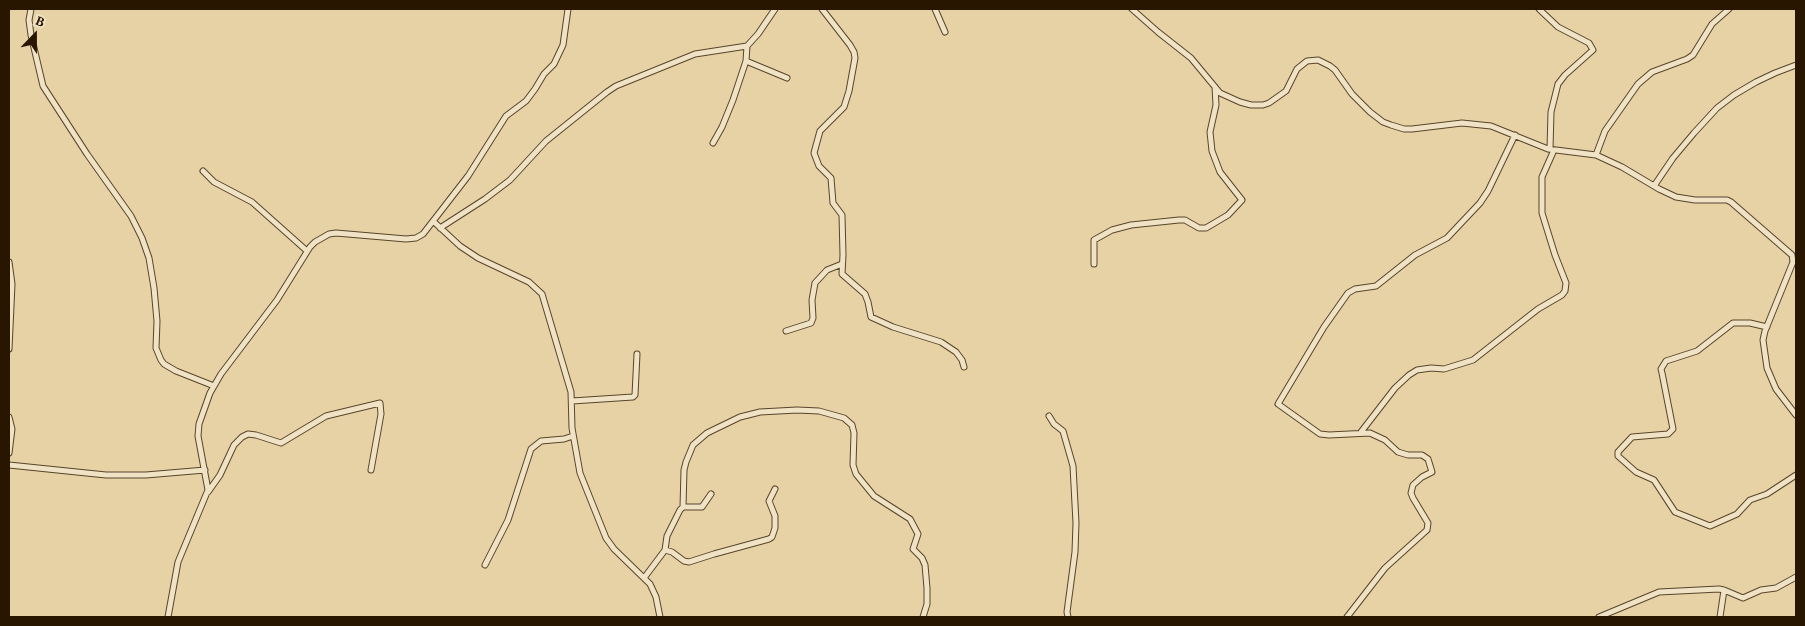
<!DOCTYPE html>
<html>
<head>
<meta charset="utf-8">
<style>
	body { margin:0 }
	#map { position:relative; width:1805px; height:626px; overflow:hidden; background:#e7d2a6; font-family:"Gentium Book Plus",serif }
	canvas { display:block }
	.frame { position:absolute; inset:0; border:10px solid #281600; pointer-events:none }
	.north { position:absolute; left:10px; top:10px; width:50px; height:50px; -webkit-text-stroke:4px #efe2c5; paint-order:stroke; rotate:22deg; font-size:14px; font-weight:700; line-height:20px; text-align:center; color:#281600 }
	.north::after { content:''; display:block; margin:auto; width:18px; height:22px; background:#281600; clip-path:polygon(50% 0,100% 100%,50% 72%,0 100%) }
</style>
</head>
<body>
<div id="map">
<canvas width="1805" height="626"></canvas>
<div class="frame"></div>
<div class="north">B</div>
</div>
<script>
const c = document.querySelector('canvas').getContext('2d');
c.lineJoin = 'round';
const toPath = rows => new Path2D(rows.map(r => 'M' + r).join(''));
function strokePath(path, color, width, dash) { c.strokeStyle = color; c.lineWidth = width; c.lineCap = dash ? 'butt' : 'round'; c.setLineDash(dash || []); c.stroke(path); }
const minor = toPath([
	[31,9,29,20,31,35,43,86,87,154,131,216,142,238,149,258,154,288,157,321,156,348,161,360,164,364,176,371,214,386],
	[822,9,850,45,854,52,855,58,849,91,844,107,820,131,814,153,819,166,831,178,833,203,842,215,843,255,842,274,865,294,868,302,871,317,893,327,941,342,956,352,962,360,964,367],
	[935,9,945,32],
	[1132,9,1158,32,1191,58,1220,93,1240,102,1251,105,1263,105,1269,103,1286,91,1297,69,1307,61,1318,60,1330,66,1335,70,1352,94,1370,112,1383,122,1391,125,1404,129,1412,129,1462,123,1491,126,1548,149,1596,155,1622,167,1659,189,1676,197,1695,200,1727,200,1731,202,1792,255,1793,262,1791,267,1765,331,1763,340,1767,368,1776,389,1796,415],
	[1539,9,1558,27,1589,43,1593,50,1565,75,1558,84,1551,112,1550,149],
	[746,61,787,78],
	[713,143,722,127,733,100,746,61,747,46],
	[1596,155,1605,131,1638,84,1652,72,1687,59,1693,55,1712,24,1729,9],
	[203,171,214,182,252,202,307,251],
	[1654,186,1673,158,1694,133,1717,108,1734,95,1756,82,1775,73,1796,65],
	[433,221,460,246,478,258,529,282,542,294,571,392,572,428,580,473,606,538,614,549,650,584,656,597,660,617],
	[440,228,485,199,510,180,546,141,607,92,616,86,695,54,747,46,758,34,775,9],
	[9,262,12,284,9,349],
	[1094,264,1094,240,1112,230,1131,225,1179,220,1185,220,1199,228,1206,228,1228,215,1242,200,1220,172,1212,151,1210,132,1216,105,1215,87],
	[1767,327,1750,323,1733,323,1697,351,1666,361,1661,369,1662,373,1673,429,1668,434,1632,437,1618,452,1618,456,1636,472,1654,480,1675,512,1710,526,1737,514,1750,500,1767,494,1796,475],
	[786,331,811,323,813,318,812,300,815,283,827,270,842,264],
	[572,401,633,397,635,395,637,354],
	[1049,416,1054,424,1063,431,1073,466,1076,523,1075,552,1067,612,1068,617],
	[9,417,12,429,9,453],
	[1361,432,1395,388,1409,375,1417,370,1431,368,1444,369,1473,360,1538,309,1562,295,1565,291,1566,283,1555,255,1542,213,1542,177,1554,150],
	[9,465,106,475,146,475,205,470],
	[208,492,220,475,234,445,242,437,248,434,256,435,281,443,326,416,380,403,381,414,371,470],
	[683,507,684,470,686,462,693,445,707,433,740,417,760,412,797,410,819,411,844,418,852,425,854,433,853,465,856,474,874,496,910,519,918,534,913,549,922,558,925,565,927,588,927,604,923,617],
	[665,550,667,536,680,510,683,507,702,507,711,494],
	[485,565,508,520,531,449,541,441,564,439,573,436],
	[644,578,665,550,672,552,684,561,689,562,714,554,769,539,772,537,775,528,775,516,769,501,775,489],
	[168,617,178,562,208,490,198,436,199,424,210,393,221,374,277,300,310,247,315,242,329,234,336,233,406,239,416,238,423,234,468,176,506,116,526,101,535,89,544,74,554,64,563,45,568,9],
	[1347,617,1385,568,1427,530,1428,523,1413,498,1411,493,1413,485,1422,477,1432,472,1428,459,1422,455,1408,455,1398,452,1385,440,1370,433,1329,435,1320,434,1278,404,1324,327,1348,293,1355,289,1376,286,1415,255,1447,238,1480,203,1488,191,1515,135],
	[1599,617,1659,592,1719,589,1724,590,1743,598,1761,590,1776,588,1796,577],
	[1720,617,1724,590]
]);
strokePath(minor, '#58452a', 7);
strokePath(minor, '#efe2c5', 5);
</script>
</body>
</html>
